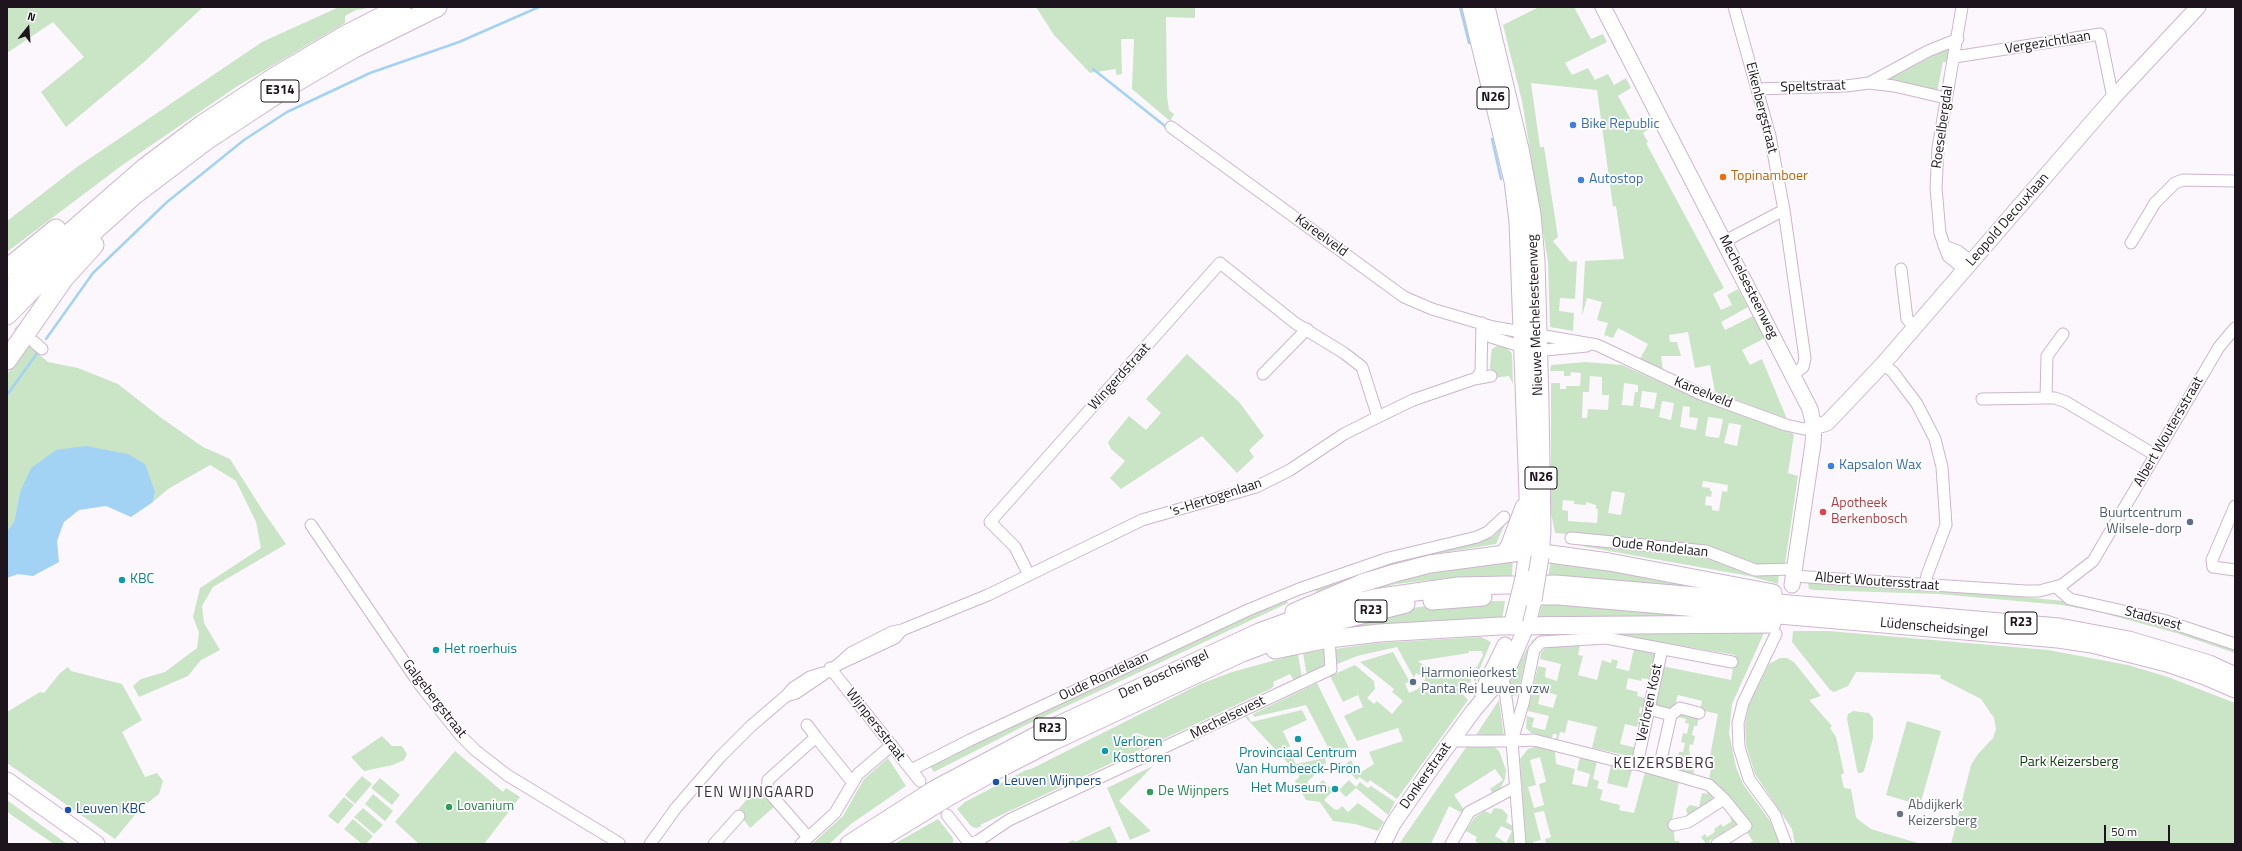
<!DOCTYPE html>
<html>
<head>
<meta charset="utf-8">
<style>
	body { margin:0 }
	#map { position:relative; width:2242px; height:851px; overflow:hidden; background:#fcf7fc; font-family:"Titillium Web",sans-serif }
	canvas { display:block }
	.frame { position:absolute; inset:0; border:8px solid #1d141d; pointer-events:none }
	.north { position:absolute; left:8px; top:8px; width:40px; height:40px; -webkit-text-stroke:3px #fff; paint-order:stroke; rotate:17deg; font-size:11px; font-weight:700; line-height:16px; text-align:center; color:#1d141d }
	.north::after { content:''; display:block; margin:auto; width:14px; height:18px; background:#1d141d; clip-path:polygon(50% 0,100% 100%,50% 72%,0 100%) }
	.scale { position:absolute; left:2104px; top:825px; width:66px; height:18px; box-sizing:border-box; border:2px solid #1d141d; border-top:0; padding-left:5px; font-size:12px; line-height:14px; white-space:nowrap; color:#1d141d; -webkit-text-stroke:3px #fff; paint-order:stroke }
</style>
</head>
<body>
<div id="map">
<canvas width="2242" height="851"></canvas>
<div class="frame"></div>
<div class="north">N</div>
<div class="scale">50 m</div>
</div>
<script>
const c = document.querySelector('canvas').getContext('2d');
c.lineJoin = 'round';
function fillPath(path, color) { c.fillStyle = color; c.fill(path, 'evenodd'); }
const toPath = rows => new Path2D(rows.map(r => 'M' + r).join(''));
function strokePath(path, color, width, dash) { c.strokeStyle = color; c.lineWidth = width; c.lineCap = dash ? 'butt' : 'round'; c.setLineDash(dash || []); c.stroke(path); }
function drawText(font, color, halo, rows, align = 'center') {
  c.font = font + ' "Titillium Web",sans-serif'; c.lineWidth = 3.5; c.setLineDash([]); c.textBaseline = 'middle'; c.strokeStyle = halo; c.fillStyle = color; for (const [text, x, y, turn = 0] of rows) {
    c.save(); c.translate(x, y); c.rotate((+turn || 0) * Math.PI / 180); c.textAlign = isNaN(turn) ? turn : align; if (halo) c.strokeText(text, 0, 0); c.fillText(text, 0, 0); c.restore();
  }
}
const green = toPath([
	[7,7,203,7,144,62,66,127,41,92,84,57,53,22,7,53],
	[339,7,374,7,356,10,345,16,345,23,236,87,121,166,7,252,7,221,77,167,262,42],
	[1036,7,1195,7,1195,18,1166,17,1167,96,1169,110,1174,114,1170,121,1132,89,1134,39,1121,39,1122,74,1116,75,1116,69,1090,73,1054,35],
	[1539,7,1574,7,1591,39,1603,34,1607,42,1565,63,1572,75,1588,68,1595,80,1608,74,1614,85,1626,78,1631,88,1618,96,1636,129,1649,121,1652,127,1643,133,1648,142,1646,143,1724,288,1713,294,1721,310,1732,305,1727,295,1738,289,1748,307,1721,322,1725,330,1753,316,1765,338,1742,350,1750,365,1762,359,1787,419,1715,392,1710,365,1695,368,1688,332,1669,335,1670,342,1677,342,1681,356,1661,356,1663,370,1640,359,1648,344,1618,328,1613,338,1604,335,1608,323,1597,320,1602,302,1587,298,1582,316,1585,261,1624,259,1616,206,1613,207,1597,90,1531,83,1540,147,1544,147,1558,237,1553,241,1570,262,1577,261,1575,299,1560,298,1559,311,1574,313,1573,331,1550,327,1548,262,1522,101,1503,25],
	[1948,48,1949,50,1948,58,1946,62,1943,62,1937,92,1891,81,1890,78,1894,75,1895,76],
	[27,344,48,362,78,368,118,384,160,417,203,447,230,459,263,511,286,544,213,587,202,606,204,623,220,650,201,660,188,676,139,697,133,686,141,679,165,672,197,648,199,633,193,617,200,588,261,548,256,522,236,481,210,465,168,489,153,502,155,492,20,492,14,522,7,531,7,374],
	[1497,346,1506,348,1512,353,1513,384,1509,376,1493,378,1490,367,1491,355,1492,349],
	[1187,354,1240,403,1264,436,1249,450,1254,457,1237,473,1202,436,1121,489,1110,478,1125,461,1111,449,1108,442,1129,416,1146,430,1161,413,1146,399],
	[1585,362,1622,365,1700,400,1794,434,1788,473,1798,476,1785,564,1756,566,1707,547,1555,533,1551,513,1551,383,1560,383,1560,389,1566,389,1566,386,1580,386,1581,373,1571,372,1570,376,1564,376,1564,371,1550,371,1551,365],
	[1590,376,1602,377,1602,395,1609,395,1608,410,1588,409,1587,418,1582,418,1583,392,1589,392],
	[1624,383,1638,385,1638,392,1635,392,1633,406,1622,405],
	[1642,391,1657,393,1654,409,1640,407],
	[1662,401,1674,403,1671,420,1659,417],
	[1683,406,1690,407,1689,417,1698,418,1696,430,1680,427],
	[1708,417,1723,419,1719,438,1705,436],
	[1729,423,1741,425,1737,446,1724,443],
	[1703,481,1728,485,1727,492,1722,491,1719,511,1712,510,1712,506,1705,505,1706,496,1711,497,1712,491,1710,491,1710,488,1702,487],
	[1612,491,1625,493,1621,515,1608,513],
	[1563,500,1574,501,1574,504,1586,505,1586,502,1596,505,1596,509,1598,509,1597,523,1568,521,1568,511,1562,510],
	[1505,524,1496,544,1429,555,1392,565,1316,592,1315,589,1391,561,1493,537],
	[1576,545,1702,554,1779,574,1778,584,1749,576],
	[1513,558,1512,576,1450,578,1396,584,1321,605,1425,571],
	[1551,560,1724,592,1548,577],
	[1808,583,1937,589,2075,602,2149,618,2235,648,2235,653,2176,633,2099,612,2062,605,1938,594,1814,590,1809,589],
	[1286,598,1288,603,1024,726,934,772,930,766,959,749],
	[1505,601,1502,620,1306,641,1337,623,1412,608,1460,602],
	[1543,601,1725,616,1538,620],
	[1793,631,1829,631,2048,650,2128,665,2168,677,2235,703,2235,844,1951,844,1971,765,1978,754,1993,738,1996,729,1994,718,1981,699,1940,678,1941,675,1928,674,1856,672,1848,686,1834,692,1830,690,1792,642],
	[1577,633,1538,638,1531,642,1528,647,1518,695,1511,696,1508,685,1531,641,1542,634],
	[1606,633,1764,633,1732,704,1729,733,1736,767,1743,784,1770,821,1780,844,1748,844,1753,841,1709,781,1712,762,1709,761,1718,714,1700,710,1702,701,1678,695,1674,708,1670,711,1653,707,1662,666,1731,680,1735,655],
	[1481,637,1491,642,1477,675,1475,690,1473,668,1477,667,1483,655,1482,651,1469,651,1469,653,1418,661,1435,673,1470,668,1471,682,1456,687,1468,700,1397,799,1370,780,1368,783,1359,777,1357,780,1343,766,1351,760,1358,774,1374,764,1369,752,1403,741,1398,728,1357,741,1344,716,1363,707,1358,695,1343,702,1330,676,1355,665,1374,681,1375,689,1367,698,1374,704,1377,701,1392,714,1403,701,1392,692,1394,689,1360,662,1393,652,1410,682,1405,683,1409,693,1418,689,1426,678,1416,673,1414,678,1397,647,1357,656,1335,665,1335,649,1376,643],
	[1580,645,1578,655,1583,656,1578,675,1597,680,1602,660,1611,663,1612,659,1618,661,1616,668,1629,671,1634,649,1658,654,1651,680,1642,678,1641,681,1628,678,1626,689,1638,692,1637,696,1645,698,1644,704,1646,705,1645,708,1640,707,1639,713,1644,714,1641,725,1638,724,1637,727,1625,724,1620,744,1637,748,1634,757,1592,748,1597,727,1568,720,1565,733,1560,732,1558,740,1556,739,1557,734,1553,734,1552,738,1531,733,1526,728,1527,716,1534,718,1532,727,1545,730,1549,716,1528,711,1532,693,1540,695,1538,704,1553,708,1557,695,1533,688,1538,666,1546,668,1545,677,1557,681,1561,664,1540,659,1541,653,1545,648],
	[1325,650,1327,665,1307,676,1303,653],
	[1298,654,1302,678,1294,681,1290,674,1273,682,1274,685,1272,688,1151,745,1147,737,1137,733,1133,734,1146,738,1150,745,980,825,981,827,975,828,971,826,957,809,965,802,1026,770,1031,769,1200,684,1232,672],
	[1780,658,1787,658,1794,662,1821,696,1809,700,1832,726,1830,728,1836,737,1844,773,1841,775,1844,788,1851,789,1856,817,1860,821,1871,829,1921,844,1795,844,1792,829,1755,774,1746,745,1745,724,1749,705,1769,664],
	[68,667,71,671,122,684,142,720,122,732,145,777,157,773,163,781,159,794,140,809,115,839,7,763,7,712,40,692,44,693,60,673],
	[1317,683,1349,748,1332,755,1306,705,1254,717,1253,714],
	[1499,700,1504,737,1474,738],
	[1302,710,1307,720,1283,731,1290,746,1287,748,1296,764,1325,758,1326,763,1324,771,1322,772,1320,770,1307,782,1314,788,1323,780,1333,791,1324,800,1334,809,1338,810,1342,806,1348,812,1358,803,1384,822,1378,831,1355,824,1333,821,1320,802,1306,800,1295,781,1300,776,1245,717,1248,716,1251,722],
	[1853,711,1869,713,1873,718,1873,738,1864,771,1861,773,1858,773,1857,770,1847,719,1848,714],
	[1682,712,1699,716,1697,726,1694,726,1692,735,1695,736,1693,745,1690,744,1689,749,1690,759,1678,757,1679,752,1683,752,1685,743,1681,742,1683,733,1687,734,1689,724,1685,723,1686,719,1674,716],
	[1907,721,1941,731,1920,805,1886,795],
	[382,736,392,746,402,746,407,754,404,760,393,765,364,771,351,757],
	[1492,745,1499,751,1506,770,1505,779,1499,791,1493,794,1490,789,1503,780,1495,769,1454,795,1465,811,1464,814,1449,806,1431,844,1399,844,1467,746],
	[1537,746,1555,751,1556,764,1575,769,1572,784,1587,787,1590,774,1577,770,1580,757,1597,761,1593,779,1599,781,1597,788,1603,790,1600,800,1620,805,1619,810,1634,813,1645,772,1679,782,1672,820,1675,841,1679,841,1680,844,1546,844,1545,839,1551,837,1544,811,1534,813,1541,840,1533,842,1534,844,1526,844,1520,759,1528,749],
	[1540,757,1546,782,1539,784,1544,805,1534,808,1528,787,1536,785,1530,760],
	[455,751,503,792,506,788,520,797,484,844,419,844,395,822],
	[888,758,906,786,851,824,829,844,812,844,843,816,864,779],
	[1678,760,1688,763,1693,761,1695,765,1693,776,1668,769],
	[1611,765,1632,770,1627,788,1607,783],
	[1153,766,1119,801,1151,831,1130,840,1107,788],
	[362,776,372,784,355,804,345,795],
	[380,778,400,795,392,805,371,788],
	[1349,780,1356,787,1360,782,1368,788,1371,786,1395,802,1388,815,1356,788,1346,797,1339,790],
	[757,787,775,806,750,828,737,811],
	[1708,788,1713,792,1712,802,1688,817,1686,809,1690,805,1699,807,1702,793,1707,794],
	[373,794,393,811,385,821,365,804],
	[344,797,354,805,338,824,328,816],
	[7,800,67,844,54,844,7,812],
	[363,808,383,825,374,834,354,817],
	[1494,808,1502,809,1508,815,1506,822,1513,826,1514,844,1480,844,1475,841,1477,837,1466,831,1474,818,1485,811,1491,814],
	[1501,826,1512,831,1506,843,1495,836],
	[1734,816,1741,825,1737,828,1735,825,1725,831,1727,834,1721,838,1719,835,1709,841,1711,844,1706,844,1701,837,1705,834,1707,837,1715,832,1714,829,1721,824,1723,827,1732,821,1730,818],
	[353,819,373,836,366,844,362,844,344,829],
	[938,819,953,838,953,844,894,844],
	[1110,826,1118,844,1066,844,1073,840,1075,842]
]);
const water = toPath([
	[86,446,128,454,145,464,155,492,153,502,131,517,106,506,79,510,64,522,61,530,57,541,59,562,33,576,18,574,7,578,7,531,14,522,20,492,31,468,56,450]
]);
const stream = toPath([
	[1460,7,1469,43],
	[1093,69,1165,126],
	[1492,139,1501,179],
	[46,339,93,273,167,202,244,140,287,112,370,73,459,42,539,7],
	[7,395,38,352]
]);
const streetTunnel = toPath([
	[7,313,28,336]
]);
const street = toPath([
	[1734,7,1770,136,1784,210,1805,358,1803,367,1793,375],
	[1962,7,1938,148,1936,188,1940,233,1948,256,1965,270],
	[1955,57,2100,34,2113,98],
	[1869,83,1894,86,1946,98],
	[1758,89,1846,86,1869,83,1928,51,1958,39],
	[1171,127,1404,297,1432,309,1493,327,1597,345,1701,394,1786,425,1804,429,1814,427],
	[1725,241,1784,210],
	[2131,243,2155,203,2175,183,2183,180,2235,181],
	[1944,246,1958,251,1972,262],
	[1901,269,1907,319,1915,328],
	[1482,323,1491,337,1523,347,1545,350,1587,346],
	[2063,334,2047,356,2046,398,2055,398,2066,402,2155,455],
	[34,342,42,349],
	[1883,364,1893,372,1917,404,1935,439,1942,467,1946,525,1927,575,1925,585],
	[1263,374,1307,329],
	[1474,379,1491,376],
	[1982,399,2046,398],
	[2235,506,2212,560,2213,567,2235,570],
	[311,525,420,685,461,736,475,750,507,775,619,843],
	[1571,538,1706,551,1755,570,1794,569],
	[1029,575,1015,547,990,522,1220,263,1295,323,1344,353,1362,367,1378,417],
	[1793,576,2026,591,2039,591,2062,585,2093,561,2219,347,2235,328],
	[2056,587,2070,599,2163,620,2235,644],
	[902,630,988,595,1142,520,1256,487,1290,470,1344,434,1378,417,1413,400,1477,378,1481,371,1482,323],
	[1776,634,1743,703,1738,723,1739,747,1749,779,1775,815,1786,844],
	[830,668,920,781],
	[823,673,810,677,793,688,786,696,796,693,839,664,895,638,902,630,892,632,851,653,839,664],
	[1503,676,1512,741,1520,844],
	[1649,709,1671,715,1680,708,1699,713],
	[807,725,816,737],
	[1451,741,1512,741],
	[1662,755,1671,715],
	[1637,764,1662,649],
	[911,770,970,740,1248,610,1299,589,1389,558,1477,537,1488,532,1504,517],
	[947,815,970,844],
	[1674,825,1688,822,1724,799],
	[808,837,767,790,768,780,816,737,853,783],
	[650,844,676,808,720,757,751,726,786,696],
	[714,844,739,816],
	[801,844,835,813,858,774,892,745],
	[970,844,978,841,1009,820,1331,669,1329,639],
	[1451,844,1469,812,1516,787],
	[1717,844,1746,826,1724,799,1709,785,1637,764,1629,764,1534,740,1512,741,1523,704,1534,650,1541,642,1606,638,1732,662]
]);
const secondary = toPath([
	[1603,7,1810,409,1814,427,1813,444,1792,585],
	[1814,427,1827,423,1883,364,2113,98,2198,7],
	[1482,692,1505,645],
	[1383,844,1393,824,1433,766,1474,710,1503,676,1511,662,1526,627]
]);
const primary = toPath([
	[1471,7,1513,181,1518,222,1528,493,1528,551,1524,578],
	[1486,7,1520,149,1532,214,1536,261,1540,404,1542,530,1540,557],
	[1505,552,1509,547,1524,507],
	[1529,596,1558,596,2058,639,2092,644,2167,663,2205,676,2235,689],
	[1432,601,1483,597],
	[1294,612,1362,583,1395,573,1430,564,1528,551,1609,562,1773,593],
	[1526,627,1533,600],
	[1275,650,1329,639,1379,633,1500,626,1772,624],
	[7,781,96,844],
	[849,844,935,789,1041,733,1259,632,1295,619,1374,598,1458,586,1556,584,2059,627,2129,640,2209,664,2235,676],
	[872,844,952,795,999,769,1050,743,1242,653,1306,629,1406,604]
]);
const highway = toPath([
	[7,269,56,229],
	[7,294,46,254,146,167,202,125,275,77,346,35,401,7],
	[7,315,57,264,134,195,208,139,287,87,354,48,437,7],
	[7,360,64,278,94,245]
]);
const primaryBridge = toPath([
	[1533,600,1540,557],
	[1514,619,1524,578]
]);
const markers = [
	[1573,125,4,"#3f7fe0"],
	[1723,177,4,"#e8710a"],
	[1581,180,4,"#3f7fe0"],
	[1831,466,4,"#3f7fe0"],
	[1823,512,4,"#e0444e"],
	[2190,522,4,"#5c6f8a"],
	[122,580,4,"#0f9aa8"],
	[436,650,4,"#0f9aa8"],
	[1413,682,4,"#5c6f8a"],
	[1298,739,4,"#0f9aa8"],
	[1105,751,4,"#0f9aa8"],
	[996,782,4,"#1a4fb4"],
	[1335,789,4,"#0f9aa8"],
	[1150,792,4,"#2e9e5b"],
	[449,807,4,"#2e9e5b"],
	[68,810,4,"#1a4fb4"],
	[1900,814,4,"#6b7280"]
];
const shields = [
	[280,91,38],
	[1493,98,32],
	[1541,478,32],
	[1371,611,32],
	[2021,623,32],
	[1050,729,32]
];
const shieldNames = [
	["E314",280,91],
	["N26",1493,98],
	["N26",1541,478],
	["R23",1371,611],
	["R23",2021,623],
	["R23",1050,729]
];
const streetNames = [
	["Vergezichtlaan",2048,43,-9],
	["Speltstraat",1813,87,-2],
	["Eikenbergstraat",1761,108,76],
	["Roeselbergdal",1943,127,-82],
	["Leopold Decouxlaan",2008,220,-49],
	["Kareelveld",1321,236,36],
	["Mechelsesteenweg",1748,287,63],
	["Nieuwe Mechelsesteenweg",1536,315,-92],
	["Wingerdstraat",1120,377,-48],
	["Kareelveld",1703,393,22],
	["Albert Woutersstraat",2169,432,-60],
	["'s-Hertogenlaan",1216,498,-18],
	["Oude Rondelaan",1660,548,6],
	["Albert Woutersstraat",1877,582,4],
	["Stadsvest",2153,619,15],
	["Lüdenscheidsingel",1934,628,5],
	["Den Boschsingel",1164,675,-25],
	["Oude Rondelaan",1104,677,-25],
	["Galgebergstraat",434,699,52],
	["Verloren Kost",1650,703,-78],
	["Mechelsevest",1228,718,-26],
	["Wijnpersstraat",875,725,52],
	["Donkerstraat",1426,776,-55]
];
const shopNames = [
	["Bike Republic",1581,125],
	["Autostop",1589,180],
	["Kapsalon Wax",1839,466]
];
const foodNames = [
	["Topinamboer",1731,177]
];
const healthNames = [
	["Apotheek",1831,504],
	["Berkenbosch",1831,520]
];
const serviceNames = [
	["Buurtcentrum",2182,514],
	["Wilsele-dorp",2182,530],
	["Harmonieorkest",1421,674,"left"],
	["Panta Rei Leuven vzw",1421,690,"left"]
];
const cultureNames = [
	["KBC",130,580],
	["Het roerhuis",444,650],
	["Verloren",1113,743],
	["Kosttoren",1113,759],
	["Provinciaal Centrum",1298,754,"center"],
	["Van Humbeeck-Piron",1298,770,"center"],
	["Het Museum",1327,789,"right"]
];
const parkNames = [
	["Park Keizersberg",2069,763]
];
const transitNames = [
	["Leuven Wijnpers",1004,782],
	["Leuven KBC",76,810]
];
const leisureNames = [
	["De Wijnpers",1158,792],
	["Lovanium",457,807]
];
const worshipNames = [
	["Abdijkerk",1908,806],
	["Keizersberg",1908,822]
];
const neighbourhoodNames = [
	["KEIZERSBERG",1664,764],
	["TEN WIJNGAARD",755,793]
];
fillPath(green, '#c9e5c6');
fillPath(water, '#a2d3f4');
strokePath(stream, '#a2d3f4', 2.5);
strokePath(streetTunnel, '#dbd5db', 11, [11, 5.5]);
strokePath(street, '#cdb5ce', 13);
strokePath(secondary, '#cdb5ce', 17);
strokePath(primary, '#cdb5ce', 19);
strokePath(highway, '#cdb5ce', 21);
strokePath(street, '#fff', 11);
strokePath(secondary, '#fff', 15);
strokePath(primary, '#fff', 17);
strokePath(highway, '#fff', 19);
strokePath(primaryBridge, '#cdb5ce', 19, []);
strokePath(primaryBridge, '#fff', 17);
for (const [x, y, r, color] of markers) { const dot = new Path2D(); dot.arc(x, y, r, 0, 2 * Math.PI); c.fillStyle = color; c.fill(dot); strokePath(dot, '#fff', 1.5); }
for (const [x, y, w] of shields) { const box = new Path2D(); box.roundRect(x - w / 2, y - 11, w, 22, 3); c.fillStyle = '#fff'; c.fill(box); strokePath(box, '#1d141d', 1); }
drawText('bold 13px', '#1d141d', null, shieldNames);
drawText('14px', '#1d141d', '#fff', streetNames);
drawText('14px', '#366cbe', '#fff', shopNames, 'left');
drawText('14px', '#c56008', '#fff', foodNames, 'left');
drawText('14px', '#be3a42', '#fff', healthNames, 'left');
drawText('14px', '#4e5e75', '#fff', serviceNames, 'right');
drawText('14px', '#0d838f', '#fff', cultureNames, 'left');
drawText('14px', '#10430d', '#fff', parkNames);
drawText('14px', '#164399', '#fff', transitNames, 'left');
drawText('14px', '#27864d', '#fff', leisureNames, 'left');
drawText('14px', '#5b616d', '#fff', worshipNames, 'left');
c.letterSpacing = '1px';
drawText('15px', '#402d41', '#fff', neighbourhoodNames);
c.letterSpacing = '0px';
</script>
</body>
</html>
